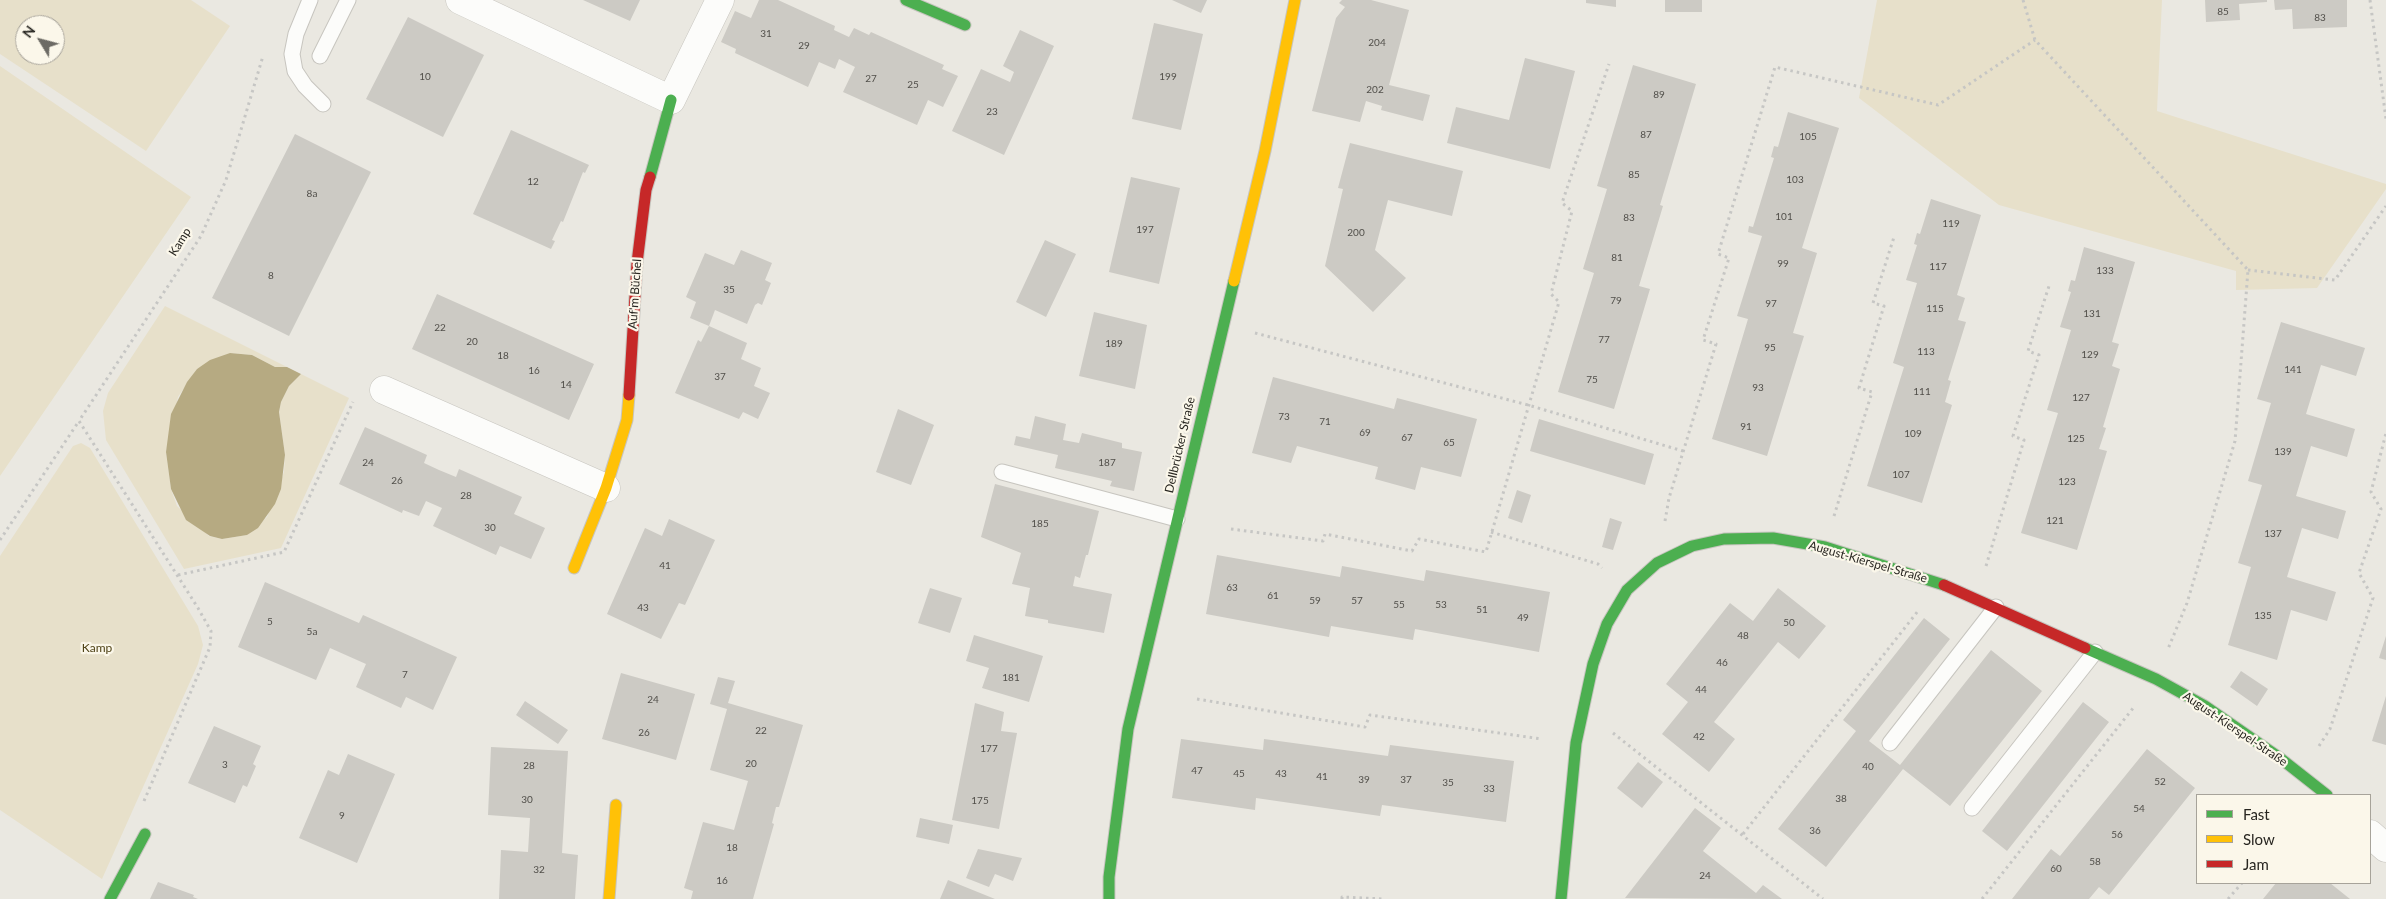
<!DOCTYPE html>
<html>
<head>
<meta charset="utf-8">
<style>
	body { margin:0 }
	#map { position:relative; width:2386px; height:899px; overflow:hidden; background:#eae8e1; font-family:Lato,sans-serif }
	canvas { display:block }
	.legend { position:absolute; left:2196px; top:794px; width:175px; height:90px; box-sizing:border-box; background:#fbf7ea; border:1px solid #a7a39a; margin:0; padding:6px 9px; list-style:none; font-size:15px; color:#282621 }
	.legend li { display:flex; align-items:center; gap:10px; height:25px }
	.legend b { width:25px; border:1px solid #a7a39a }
	.north { position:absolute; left:15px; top:15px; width:50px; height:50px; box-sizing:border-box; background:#fbf7ea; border:1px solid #a7a39a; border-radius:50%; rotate:307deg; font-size:14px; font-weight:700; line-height:20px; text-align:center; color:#282621 }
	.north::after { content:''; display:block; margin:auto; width:18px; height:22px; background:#6c6a64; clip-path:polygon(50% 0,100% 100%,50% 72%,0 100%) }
</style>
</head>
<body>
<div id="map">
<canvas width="2386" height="899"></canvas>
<ul class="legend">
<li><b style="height:6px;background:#4caf50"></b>Fast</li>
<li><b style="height:6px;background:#ffc107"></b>Slow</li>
<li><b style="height:6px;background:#c62828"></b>Jam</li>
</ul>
<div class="north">N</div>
</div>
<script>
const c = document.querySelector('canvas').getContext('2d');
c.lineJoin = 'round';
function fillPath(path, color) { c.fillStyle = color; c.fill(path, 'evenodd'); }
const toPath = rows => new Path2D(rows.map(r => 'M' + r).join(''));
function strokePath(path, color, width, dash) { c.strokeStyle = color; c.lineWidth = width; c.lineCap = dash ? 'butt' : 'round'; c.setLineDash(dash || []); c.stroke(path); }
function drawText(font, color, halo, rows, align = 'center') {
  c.font = font + ' Lato,sans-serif'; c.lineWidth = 4.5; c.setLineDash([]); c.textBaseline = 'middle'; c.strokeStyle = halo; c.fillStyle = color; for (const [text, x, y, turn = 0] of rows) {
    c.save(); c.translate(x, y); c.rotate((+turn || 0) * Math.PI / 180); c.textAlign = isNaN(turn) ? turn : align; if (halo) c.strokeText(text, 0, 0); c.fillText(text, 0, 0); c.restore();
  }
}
const green = toPath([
	[0,0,191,0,230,26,146,151,0,54],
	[25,25,55,25,55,55,25,55],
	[1877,0,2162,0,2157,111,2386,184,2386,189,2317,288,2236,290,2236,271,1999,205,1859,98],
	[0,66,191,197,0,476],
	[165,306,287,367,281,369,275,367,252,355,230,353,197,369,178,397,166,452,171,489,177,506,209,536,222,539,247,535,267,517,284,472,285,455,279,412,281,402,289,386,301,374,349,398,281,548,184,569,106,440,103,411,108,393],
	[81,443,90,448,198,626,203,645,198,664,102,879,0,810,0,556,73,446]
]);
const water = toPath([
	[230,353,252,355,275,367,287,367,301,374,289,386,281,402,279,412,285,455,281,489,275,504,258,528,247,535,222,539,210,536,186,520,171,489,166,452,171,414,187,382,197,369,210,360]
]);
const building = toPath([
	[583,0,640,0,630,21],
	[759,0,778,0,835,26,834,30,849,37,854,28,869,35,871,32,944,65,942,69,958,76,943,107,928,100,917,125,843,92,855,67,839,59,835,69,819,62,808,87,735,53,736,49,721,42,735,11,751,18],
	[1172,0,1207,0,1201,13],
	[1342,0,1371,0,1409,10,1389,85,1430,95,1423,121,1381,110,1382,106,1366,101,1360,122,1312,111,1336,18,1345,7,1339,3],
	[1586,0,1616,0,1616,7,1586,3],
	[1665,0,1702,0,1702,12,1665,12],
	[2205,0,2267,0,2267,2,2239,4,2240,20,2206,22],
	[2274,0,2347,0,2347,27,2293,29,2292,9,2275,10],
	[408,17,484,55,443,137,366,99],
	[1154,23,1203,34,1181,130,1132,119],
	[1020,30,1054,46,1004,155,952,131,981,69,1010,82,1014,72,1003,66],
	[1525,58,1575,71,1550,169,1447,143,1456,107,1509,120],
	[1633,65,1696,84,1660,205,1663,206,1639,286,1650,289,1614,409,1558,392,1594,273,1583,269,1607,189,1597,186],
	[1788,112,1839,128,1802,248,1817,253,1793,333,1804,336,1767,456,1712,439,1748,319,1737,316,1762,236,1748,232,1749,226,1753,227,1774,158,1771,157,1774,146,1778,147],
	[511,130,589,165,585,173,583,172,563,222,561,221,552,240,555,241,551,249,473,214],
	[295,134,371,172,289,336,212,298],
	[1350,143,1463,171,1452,216,1388,200,1375,250,1406,278,1373,312,1325,266,1343,189,1338,188],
	[1131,177,1180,188,1159,284,1109,272],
	[1931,199,1981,215,1957,295,1965,298,1958,320,1966,322,1948,380,1951,381,1945,402,1952,405,1922,503,1867,486,1904,367,1893,363,1917,283,1906,280,1917,245,1914,244,1917,233,1920,234],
	[1045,240,1076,254,1046,317,1016,302],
	[2084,247,2135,262,2112,342,2119,344,2112,366,2120,369,2103,427,2106,428,2099,449,2107,451,2077,550,2021,533,2058,413,2047,410,2071,330,2060,327,2071,292,2068,291,2071,280,2075,281],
	[741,250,772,263,765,280,771,283,762,305,758,303,755,305,747,324,715,310,709,326,690,318,696,302,686,297,705,253,734,265],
	[437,294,594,364,569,420,412,349],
	[1094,312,1147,325,1135,389,1079,376],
	[2281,322,2365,348,2356,376,2321,365,2306,414,2355,429,2347,457,2311,446,2296,496,2346,511,2338,539,2302,528,2287,577,2336,592,2327,621,2291,610,2277,660,2228,645,2251,567,2238,563,2262,485,2248,481,2271,403,2257,399],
	[709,326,747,343,741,359,761,368,754,386,770,393,758,419,743,412,739,419,675,393,698,340,701,342],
	[1273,377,1394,409,1397,398,1477,419,1461,477,1421,467,1415,490,1375,479,1378,467,1297,446,1291,463,1252,453],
	[898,409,934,425,911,485,876,472],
	[1035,416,1066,424,1063,440,1079,443,1082,433,1122,443,1122,448,1142,452,1134,491,1110,486,1112,481,1055,468,1058,455,1014,445,1016,436,1030,439],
	[1539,419,1654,454,1645,485,1530,451],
	[365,427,427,455,424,463,439,470,456,477,459,469,522,497,514,514,545,528,531,559,500,546,496,555,433,526,442,508,426,501,419,516,403,510,402,513,339,484],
	[995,484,1099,511,1088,555,1086,555,1080,578,1075,576,1073,586,1112,594,1104,633,1048,623,1048,620,1025,616,1030,588,1012,584,1021,553,981,537],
	[1517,490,1531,495,1522,523,1508,518],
	[1610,518,1622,522,1613,550,1602,547],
	[669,519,715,540,685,605,679,603,661,639,607,614,645,528,662,536],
	[1217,555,1340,577,1342,566,1424,581,1426,570,1550,592,1539,652,1415,629,1413,640,1331,626,1329,637,1206,614],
	[265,582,359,623,363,615,457,657,433,710,406,697,401,708,356,687,366,664,330,648,316,680,238,647],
	[930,588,962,598,950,633,918,623],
	[1778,588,1826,626,1799,659,1778,642,1714,722,1735,739,1709,772,1662,734,1688,702,1666,684,1730,603,1753,621],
	[1924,618,1950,639,1869,741,1900,765,1991,650,2042,691,1950,806,1903,769,1826,867,1778,829,1856,731,1843,720],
	[974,635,1043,656,1029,702,982,688,989,668,966,661],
	[2386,636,2386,660,2379,658],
	[2241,671,2268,689,2257,706,2230,687],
	[621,673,695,694,676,760,602,739],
	[718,677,735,681,728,703,803,725,779,807,776,807,772,823,774,824,753,899,691,899,693,891,684,888,703,822,734,830,748,781,710,770,727,709,710,704],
	[2386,696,2386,745,2372,741],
	[525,701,568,730,558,744,516,715],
	[2083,702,2109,722,2007,851,1982,831],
	[975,703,1004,712,1001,731,1017,733,999,829,952,820],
	[214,726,261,746,253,764,256,766,247,787,243,785,235,803,188,783],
	[1181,739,1263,750,1264,739,1388,756,1390,745,1514,761,1506,822,1382,805,1380,816,1256,798,1255,810,1172,798],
	[491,747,568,751,562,853,578,855,575,899,499,899,501,850,528,852,530,818,488,815],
	[2147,749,2195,788,2109,895,2099,887,2089,899,2012,899,2051,849,2060,856],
	[348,754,395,774,357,863,299,838,328,770,339,775],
	[1638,762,1663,782,1642,808,1617,788],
	[1695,808,1721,828,1703,851,1756,893,1763,885,1782,899,1625,898],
	[920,818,953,825,949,844,916,837],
	[978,849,1022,858,1013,881,995,874,989,887,966,878],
	[948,880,995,899,940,899],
	[158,882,194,895,193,897,198,899,150,899],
	[2276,883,2330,883,2350,899,2263,899]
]);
const path = toPath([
	[2023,0,2035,40,2248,270,2235,441,2187,603,2168,649],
	[2370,0,2386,119],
	[2248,270,2335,280,2386,206],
	[1255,333,1528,405,1683,451],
	[1834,516,1872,392,1859,388,1884,306,1873,303,1894,237],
	[1665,521,1669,498,1716,344,1703,340,1729,258,1718,254,1775,67,1938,105,2035,40],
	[1231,529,1323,541,1325,534,1412,551,1419,539,1486,552,1559,302,1551,294,1572,211,1562,203,1609,64],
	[1491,532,1598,564,1602,568],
	[0,540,79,421],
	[1986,566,2024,440,2013,436,2039,355,2028,351,2050,283],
	[178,575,284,552,353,402],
	[1197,699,1365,727,1370,715,1542,739],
	[1613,733,1823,899],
	[2319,746,2330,729,2373,598,2359,573,2381,509,2371,492,2386,433],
	[144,801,210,647,211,631,198,608,79,421,201,236,226,180,263,56],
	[1743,834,1918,611],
	[1342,899,1342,897,1384,899],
	[1982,899,2134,707],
	[2228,899,2242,883]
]);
const lane = toPath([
	[310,0,296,34,292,54,295,71,305,86,323,104],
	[320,56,348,0],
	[1002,472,1177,519],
	[1890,743,1996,607],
	[1972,808,2095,652]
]);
const street = toPath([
	[460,0,671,100,720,0],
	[384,390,606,488],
	[2370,834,2386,848]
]);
const fast = toPath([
	[906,0,965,25],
	[650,177,671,100],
	[2085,648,2156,679,2205,706,2280,758,2327,795],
	[110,899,145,834],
	[1109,899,1109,877,1128,729,1234,281],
	[1561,899,1576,743,1593,664,1607,624,1627,590,1657,563,1692,546,1724,539,1773,538,1825,547,1944,585]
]);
const slow = toPath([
	[1234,281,1265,151,1295,0],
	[574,568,606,488,627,420,629,395],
	[609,899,616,805]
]);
const jam = toPath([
	[629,395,637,263,646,190,650,177],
	[1944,585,2085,648]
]);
const numberNames = [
	["85",2223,12],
	["83",2320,18],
	["31",766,34],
	["204",1377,43],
	["29",804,46],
	["10",425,77],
	["199",1168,77],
	["27",871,79],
	["25",913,85],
	["202",1375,90],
	["89",1659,95],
	["23",992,112],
	["87",1646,135],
	["105",1808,137],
	["85",1634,175],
	["103",1795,180],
	["12",533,182],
	["8a",312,194],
	["101",1784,217],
	["83",1629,218],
	["119",1951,224],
	["197",1145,230],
	["200",1356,233],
	["81",1617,258],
	["99",1783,264],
	["117",1938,267],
	["133",2105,271],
	["8",271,276],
	["35",729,290],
	["79",1616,301],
	["97",1771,304],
	["115",1935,309],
	["131",2092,314],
	["22",440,328],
	["77",1604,340],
	["20",472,342],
	["189",1114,344],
	["95",1770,348],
	["113",1926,352],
	["129",2090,355],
	["18",503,356],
	["141",2293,370],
	["16",534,371],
	["37",720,377],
	["75",1592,380],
	["14",566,385],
	["93",1758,388],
	["111",1922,392],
	["127",2081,398],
	["73",1284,417],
	["71",1325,422],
	["91",1746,427],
	["69",1365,433],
	["109",1913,434],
	["67",1407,438],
	["125",2076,439],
	["65",1449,443],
	["139",2283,452],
	["24",368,463],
	["187",1107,463],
	["107",1901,475],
	["26",397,481],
	["123",2067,482],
	["28",466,496],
	["121",2055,521],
	["185",1040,524],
	["30",490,528],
	["137",2273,534],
	["41",665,566],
	["63",1232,588],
	["61",1273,596],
	["59",1315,601],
	["57",1357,601],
	["55",1399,605],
	["53",1441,605],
	["43",643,608],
	["51",1482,610],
	["135",2263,616],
	["49",1523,618],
	["5",270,622],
	["50",1789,623],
	["5a",312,632],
	["48",1743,636],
	["46",1722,663],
	["7",405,675],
	["181",1011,678],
	["44",1701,690],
	["24",653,700],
	["22",761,731],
	["26",644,733],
	["42",1699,737],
	["177",989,749],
	["20",751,764],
	["3",225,765],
	["28",529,766],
	["40",1868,767],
	["47",1197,771],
	["45",1239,774],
	["43",1281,774],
	["41",1322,777],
	["39",1364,780],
	["37",1406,780],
	["52",2160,782],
	["35",1448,783],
	["33",1489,789],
	["38",1841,799],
	["30",527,800],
	["175",980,801],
	["54",2139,809],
	["9",342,816],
	["36",1815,831],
	["56",2117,835],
	["18",732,848],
	["58",2095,862],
	["60",2056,869],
	["32",539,870],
	["24",1705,876],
	["16",722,881]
];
const streetNames = [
	["Kamp",180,242,-58],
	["Auf'm Büchel",635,294,-86],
	["Dellbrücker Straße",1180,445,-77],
	["August-Kierspel-Straße",1868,562,16],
	["August-Kierspel-Straße",2235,729,34]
];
const parkNames = [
	["Kamp",97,648]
];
fillPath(green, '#e7e0ca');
fillPath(water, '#b6aa82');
fillPath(building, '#cccac4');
strokePath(lane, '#c7c5bf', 17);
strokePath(street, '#c7c5bf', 29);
strokePath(fast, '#c7c5bf', 13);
strokePath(slow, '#c7c5bf', 13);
strokePath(jam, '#c7c5bf', 13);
strokePath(path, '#c6c6c4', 3, [2.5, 4]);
strokePath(lane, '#fcfcfa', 15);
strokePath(street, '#fcfcfa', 28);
strokePath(fast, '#4caf50', 11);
strokePath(slow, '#ffc107', 11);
strokePath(jam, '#c62828', 11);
drawText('10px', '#514f4a', null, numberNames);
drawText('12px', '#282621', '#fbf7ea', streetNames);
drawText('12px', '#4f4317', '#fbf7ea', parkNames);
</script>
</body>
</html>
